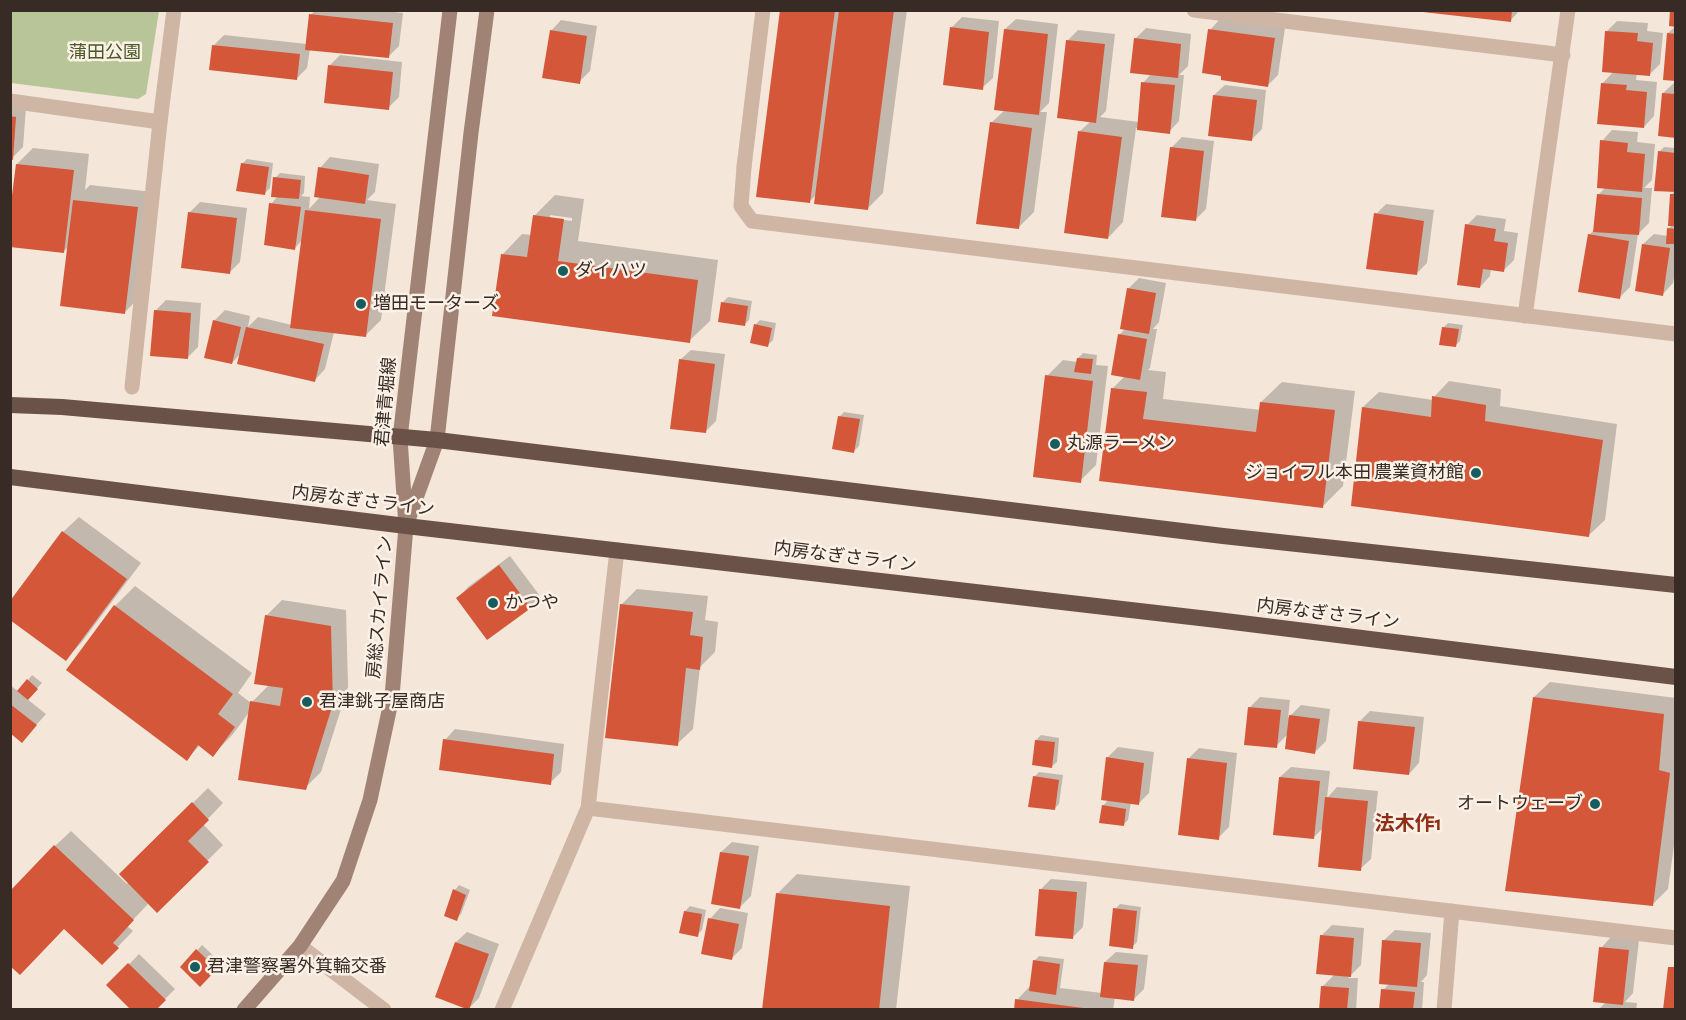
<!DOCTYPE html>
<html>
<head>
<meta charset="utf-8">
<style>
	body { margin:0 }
	#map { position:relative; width:1686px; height:1020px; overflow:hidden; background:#f4e6d9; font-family:"Alegreya Sans",sans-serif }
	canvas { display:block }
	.frame { position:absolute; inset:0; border:12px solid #382b26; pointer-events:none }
</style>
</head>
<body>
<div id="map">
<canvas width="1686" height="1020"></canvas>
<div class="frame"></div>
</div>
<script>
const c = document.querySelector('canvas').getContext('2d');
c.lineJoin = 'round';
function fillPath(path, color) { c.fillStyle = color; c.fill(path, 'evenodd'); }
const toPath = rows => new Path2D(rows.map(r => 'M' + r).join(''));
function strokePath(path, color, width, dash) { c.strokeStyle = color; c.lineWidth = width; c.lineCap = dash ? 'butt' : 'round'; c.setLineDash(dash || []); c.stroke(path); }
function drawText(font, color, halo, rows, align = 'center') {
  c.font = font + ' "Alegreya Sans","Noto Sans JP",sans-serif'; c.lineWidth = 5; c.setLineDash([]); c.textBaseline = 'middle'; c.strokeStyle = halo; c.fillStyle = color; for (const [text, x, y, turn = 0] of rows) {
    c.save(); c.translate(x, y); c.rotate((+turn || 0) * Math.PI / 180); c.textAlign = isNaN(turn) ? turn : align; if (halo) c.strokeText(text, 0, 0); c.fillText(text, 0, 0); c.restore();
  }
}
const green = toPath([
	[11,10,159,11,146,94,138,99,11,83]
]);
const shadow = toPath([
	[315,10,377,10,403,13,399,46,388,57,310,49,307,68,297,78,214,45,224,35,307,44,311,15],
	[782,10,907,10,883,193,867,209,817,194,809,202],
	[1423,10,1520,10,1510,21],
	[1629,10,1651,10,1649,12],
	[962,17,999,21,993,78,982,88,951,28],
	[1016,19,1058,24,1049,103,1040,112,1047,112,1034,212,1018,228,991,123,1005,110,1005,29],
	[1220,19,1285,28,1278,75,1268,85,1210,30],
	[561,20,597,26,590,71,579,82,551,31],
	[1617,21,1648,23,1647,31,1663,33,1660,64,1650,74,1637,73,1636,80,1657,82,1654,116,1644,127,1602,84,1614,71,1607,31],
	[1676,26,1676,79,1668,33],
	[1146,28,1191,34,1188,66,1179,75,1184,75,1179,121,1169,132,1136,128,1123,222,1108,238,1079,132,1091,121,1067,41,1078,30,1115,34,1106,111,1100,117,1139,122,1143,83,1152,73,1135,39],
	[340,55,402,62,399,97,388,108,329,66],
	[1674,83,1676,83,1676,136,1663,93],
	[1225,85,1266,90,1262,129,1251,140,1214,95],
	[10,106,26,107,23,147,12,158,10,158],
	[1612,130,1638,132,1637,142,1655,144,1652,180,1644,188,1652,188,1649,223,1638,234,1630,287,1619,298,1589,235,1595,229,1598,195,1606,187,1602,141],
	[1182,137,1214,141,1206,209,1195,220,1171,148],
	[1664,147,1676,148,1676,268,1673,283,1663,294,1643,244,1654,234,1668,236,1668,229,1673,224,1671,195,1675,191,1659,152],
	[33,148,89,154,85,190,90,185,153,192,140,297,124,313,69,246,64,251,17,164],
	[330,157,379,164,375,192,367,200,396,204,381,320,365,336,334,332,325,369,315,380,241,353,232,363,214,321,225,310,250,316,248,327,258,317,292,325,303,239,295,248,271,204,278,196,275,178,280,173,305,176,304,193,301,196,310,197,309,209,321,196,320,168],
	[247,159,273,163,270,188,265,193,242,164],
	[555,195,584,199,578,241,718,260,710,321,689,341,502,255,522,234,532,235,535,215],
	[550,215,572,218,572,221,550,218],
	[200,202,247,208,240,262,230,272,189,213],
	[1386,204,1434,210,1427,263,1416,274,1376,214],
	[1477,215,1506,219,1504,231,1518,233,1514,260,1504,270,1491,268,1490,276,1480,287,1467,225],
	[1139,278,1166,283,1159,322,1153,329,1157,329,1150,368,1148,370,1166,372,1163,399,1261,410,1261,402,1282,382,1355,391,1343,486,1323,506,1101,480,1112,389,1125,376,1119,335,1125,329,1128,289],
	[728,297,752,301,749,320,744,325,723,302],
	[166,300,201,303,198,347,187,358,155,311],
	[760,320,776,323,773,340,768,345,755,325],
	[1448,323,1463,325,1460,341,1455,346,1443,328],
	[691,350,725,354,716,421,706,431,680,360],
	[1083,353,1097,355,1096,365,1108,366,1096,465,1080,481,1047,376,1063,360,1077,362,1078,358],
	[1449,381,1501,389,1500,406,1617,424,1605,520,1589,535,1363,407,1379,392,1433,400,1434,397],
	[844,412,864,415,859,446,854,451,839,417],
	[79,517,141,563,81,643,66,659,63,532],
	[510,556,540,596,530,607,458,598,468,587],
	[135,586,252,673,238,693,251,703,269,685,266,616,282,600,346,610,348,687,321,772,305,788,250,711,233,734,213,755,200,745,187,759,115,606],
	[637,589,708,596,705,620,718,622,715,652,700,667,693,729,677,744,621,605],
	[32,675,42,683,27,699,46,714,22,741,10,732,10,685,19,692],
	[1550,682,1676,698,1674,755,1676,755,1676,831,1668,889,1652,905,1534,697],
	[1260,697,1290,700,1288,718,1301,705,1330,709,1326,741,1315,752,1288,734,1276,746,1250,707],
	[1370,711,1424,717,1419,763,1409,774,1360,721],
	[455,729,564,744,561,772,550,783,445,740],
	[1041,735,1059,738,1057,762,1052,766,1036,740],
	[1118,747,1154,752,1149,793,1139,803,1131,802,1128,820,1123,825,1103,806,1109,799,1107,758],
	[1199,748,1237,753,1229,827,1218,838,1188,759],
	[1291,767,1330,771,1327,798,1337,787,1378,791,1371,859,1360,869,1324,827,1313,838,1280,777],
	[1039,772,1063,775,1059,804,1054,809,1034,777],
	[208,788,223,803,203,824,223,845,157,911,149,903,127,926,133,931,102,963,55,846,71,831,127,884,129,882,121,874],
	[732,842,759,846,751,896,740,907,721,852],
	[797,874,910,886,896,1010,764,1010,777,894],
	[1051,879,1087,882,1083,927,1072,938,1041,889],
	[459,885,470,890,461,914,456,919,455,890],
	[1120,904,1141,907,1137,942,1132,947,1115,909],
	[690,906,706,910,702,930,697,935,685,911],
	[720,908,748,913,742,948,731,959,710,919],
	[1332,925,1364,928,1361,965,1348,978,1358,978,1356,1010,1320,1010,1322,987,1335,974,1321,936],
	[1395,930,1431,933,1427,975,1421,982,1424,982,1422,1010,1381,1010,1383,990,1389,984,1384,940],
	[467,932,499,944,479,998,469,1008,436,996,456,942],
	[1611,937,1639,940,1633,993,1625,1002,1637,1003,1636,1010,1598,1010,1606,1002,1601,948],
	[202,945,221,963,200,985,182,967],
	[1116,952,1148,955,1144,989,1134,999,1115,997,1113,1010,1015,1010,1017,1000,1031,985,1034,961,1039,956,1064,959,1060,988,1102,993,1105,962],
	[139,954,175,989,154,1010,109,985]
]);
const building = toPath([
	[780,10,835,10,810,203,756,197],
	[839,10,894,10,868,210,814,204],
	[1423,10,1512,10,1511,22,1423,12],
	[1670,10,1676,10,1676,27,1669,26],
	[309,14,393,23,389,58,305,50],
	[950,27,989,32,983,90,943,85],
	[1004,29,1048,34,1039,115,994,110],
	[1208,29,1275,38,1268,87,1221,80,1221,76,1202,73],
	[550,30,587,36,580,84,542,78],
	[1605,31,1638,33,1637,41,1653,43,1650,76,1602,72],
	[1667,33,1676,34,1676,81,1663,80],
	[1134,38,1181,44,1178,78,1130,73],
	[1066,40,1105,44,1096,123,1057,118],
	[212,45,300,54,297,80,209,70],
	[328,65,393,72,389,110,324,103],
	[1141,82,1175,85,1170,134,1137,130],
	[1601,83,1627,85,1626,90,1647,92,1644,128,1597,124],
	[1662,93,1676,94,1676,138,1658,136],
	[1213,95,1257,100,1252,141,1208,136],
	[10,116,16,117,13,160,10,159],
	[990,122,1032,128,1019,229,976,224],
	[1078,131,1122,137,1108,239,1064,233],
	[1600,140,1628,143,1627,152,1645,154,1642,192,1597,188],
	[1170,147,1204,151,1196,221,1161,217],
	[1658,151,1676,153,1676,192,1654,191],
	[241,163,269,167,265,195,236,191],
	[16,164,74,170,64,253,10,247,10,211],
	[318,167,369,175,365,204,314,197],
	[273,177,301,180,299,199,271,197],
	[1597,194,1642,198,1639,235,1593,232],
	[1670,194,1676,194,1676,226,1668,226],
	[73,200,138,207,125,314,60,306],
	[269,203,301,207,295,250,264,245],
	[305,210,381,219,366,337,290,328],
	[188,212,237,218,230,274,181,268],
	[1374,213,1424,221,1417,275,1366,269],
	[533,215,564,219,558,261,698,280,690,343,492,316,501,254,527,257],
	[1465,224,1496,229,1494,241,1508,243,1504,272,1483,269,1480,288,1457,285],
	[1667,228,1676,229,1676,244,1666,244],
	[1588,234,1629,241,1620,299,1578,292],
	[1642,244,1670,248,1663,296,1635,291],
	[1127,288,1156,293,1149,334,1120,329],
	[721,302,748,306,745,326,718,322],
	[154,310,191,313,188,359,150,356],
	[213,320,241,327,232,364,204,358],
	[754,324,772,328,768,347,750,343],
	[246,327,324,344,315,382,237,364],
	[1442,327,1459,329,1456,347,1439,345],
	[1118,334,1147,339,1140,380,1111,375],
	[1077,358,1093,359,1091,374,1074,372],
	[679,359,715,364,706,433,670,429],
	[1045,375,1093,381,1081,483,1033,477],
	[1111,388,1147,392,1143,419,1256,432,1260,402,1335,410,1323,508,1099,481],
	[1432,396,1486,405,1485,421,1603,440,1589,537,1351,506,1362,407,1431,417],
	[838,416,860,419,854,453,832,449],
	[62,531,127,579,66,661,10,620,10,601],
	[499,565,531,608,487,640,456,598],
	[620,604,693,612,690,635,703,637,700,670,686,668,678,746,605,738],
	[114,605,233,694,218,714,235,727,213,757,198,745,187,761,66,670],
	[265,615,331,626,333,704,306,790,238,780,250,701,280,706,283,688,254,684],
	[27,679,38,689,28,700,17,691],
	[1533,697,1664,714,1659,770,1670,773,1653,906,1505,891],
	[10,704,37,725,22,743,10,733],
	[1248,707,1281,710,1277,748,1244,745],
	[1289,715,1320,719,1315,754,1285,749],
	[1358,721,1415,727,1409,775,1353,769],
	[443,739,554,754,551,785,439,770],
	[1035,740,1055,742,1052,768,1032,765],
	[1106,757,1144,763,1139,805,1101,800],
	[1187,758,1227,763,1219,840,1178,835],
	[1033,776,1059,780,1055,810,1028,807],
	[1279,777,1320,781,1314,839,1273,835],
	[1325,797,1368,801,1361,871,1318,867],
	[192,802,209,820,188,841,209,862,157,913,119,874],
	[1102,805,1126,809,1124,826,1099,823],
	[54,845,134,920,113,943,119,948,102,965,64,929,20,975,10,966,10,891],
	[720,852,749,856,740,909,711,904],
	[453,889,466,895,457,921,444,916],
	[1039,889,1077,892,1073,939,1035,936],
	[776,893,890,906,879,1010,762,1010],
	[1113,908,1137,911,1133,949,1109,946],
	[684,911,702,914,698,937,679,933],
	[708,918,739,924,732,960,701,954],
	[1320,935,1354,938,1351,977,1316,974],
	[1382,940,1421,943,1417,987,1379,984],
	[455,942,489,954,469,1010,435,997],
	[1599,947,1629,950,1623,1005,1593,1002],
	[196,949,217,969,200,987,180,967],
	[1033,960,1060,964,1056,995,1029,991],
	[1104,962,1138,965,1134,1001,1100,997],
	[128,963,166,1000,156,1010,131,1010,106,985],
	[1668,967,1676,967,1676,1010,1663,1010],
	[1321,986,1349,988,1347,1010,1319,1010],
	[1381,989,1415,992,1413,1010,1379,1010],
	[1015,999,1083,1008,1083,1010,1014,1010]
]);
const service = toPath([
	[132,387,160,122]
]);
const minor = toPath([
	[10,101,160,122,174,10],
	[744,167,741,206,752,221,1676,334],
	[588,808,1676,938],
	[300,946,384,1010],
	[502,1010,588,808,617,550],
	[1444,1010,1452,911]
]);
const tertiary = toPath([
	[1194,10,1563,55],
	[744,167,763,10],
	[1525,316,1568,10]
]);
const secondary = toPath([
	[408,520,437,440,471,133,487,10],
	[244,1010,300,946,343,881,370,800,392,697,406,526,400,438,450,10]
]);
const trunk = toPath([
	[10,405,62,407,437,440,1223,536,1676,585],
	[10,477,406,526,1217,620,1676,677]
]);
const markers = [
	[563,271,6,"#175c5e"],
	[361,304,6,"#175c5e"],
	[1055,444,6,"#175c5e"],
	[1476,473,6,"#175c5e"],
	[493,603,6,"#175c5e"],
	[307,702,6,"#175c5e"],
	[1595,804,6,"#175c5e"],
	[195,967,6,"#175c5e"]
];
const parkNames = [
	["蒲田公園",105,53]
];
const poiNames = [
	["ダイハツ",575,271],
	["増田モーターズ",373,304],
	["丸源ラーメン",1067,444],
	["ジョイフル本田 農業資材館",1464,473,"right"],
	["かつや",505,603],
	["君津銚子屋商店",319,702],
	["オートウェーブ",1583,804,"right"],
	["君津警察署外箕輪交番",207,967]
];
const streetNames = [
	["君津青堀線",386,402,-85],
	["内房なぎさライン",363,501,7],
	["内房なぎさライン",845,557,7],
	["房総スカイライン",380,607,-85],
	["内房なぎさライン",1328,614,7]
];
const neighbourhoodNames = [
	["法木作1",1408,824]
];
fillPath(green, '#b8c598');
fillPath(shadow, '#0003');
fillPath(building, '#d35738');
strokePath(service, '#ceb5a4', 15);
strokePath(minor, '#ceb5a4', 15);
strokePath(tertiary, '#ceb5a4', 15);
strokePath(secondary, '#a18375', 15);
strokePath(trunk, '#6b5249', 16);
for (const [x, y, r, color] of markers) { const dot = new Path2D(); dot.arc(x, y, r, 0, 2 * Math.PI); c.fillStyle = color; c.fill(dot); strokePath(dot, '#fbf1e6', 2); }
drawText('18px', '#495927', '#fbf1e6', parkNames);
drawText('18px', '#382b26', '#fbf1e6', poiNames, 'left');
drawText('18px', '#382b26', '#fbf1e6', streetNames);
drawText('bold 20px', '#902e17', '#fbf1e6', neighbourhoodNames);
</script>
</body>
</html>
